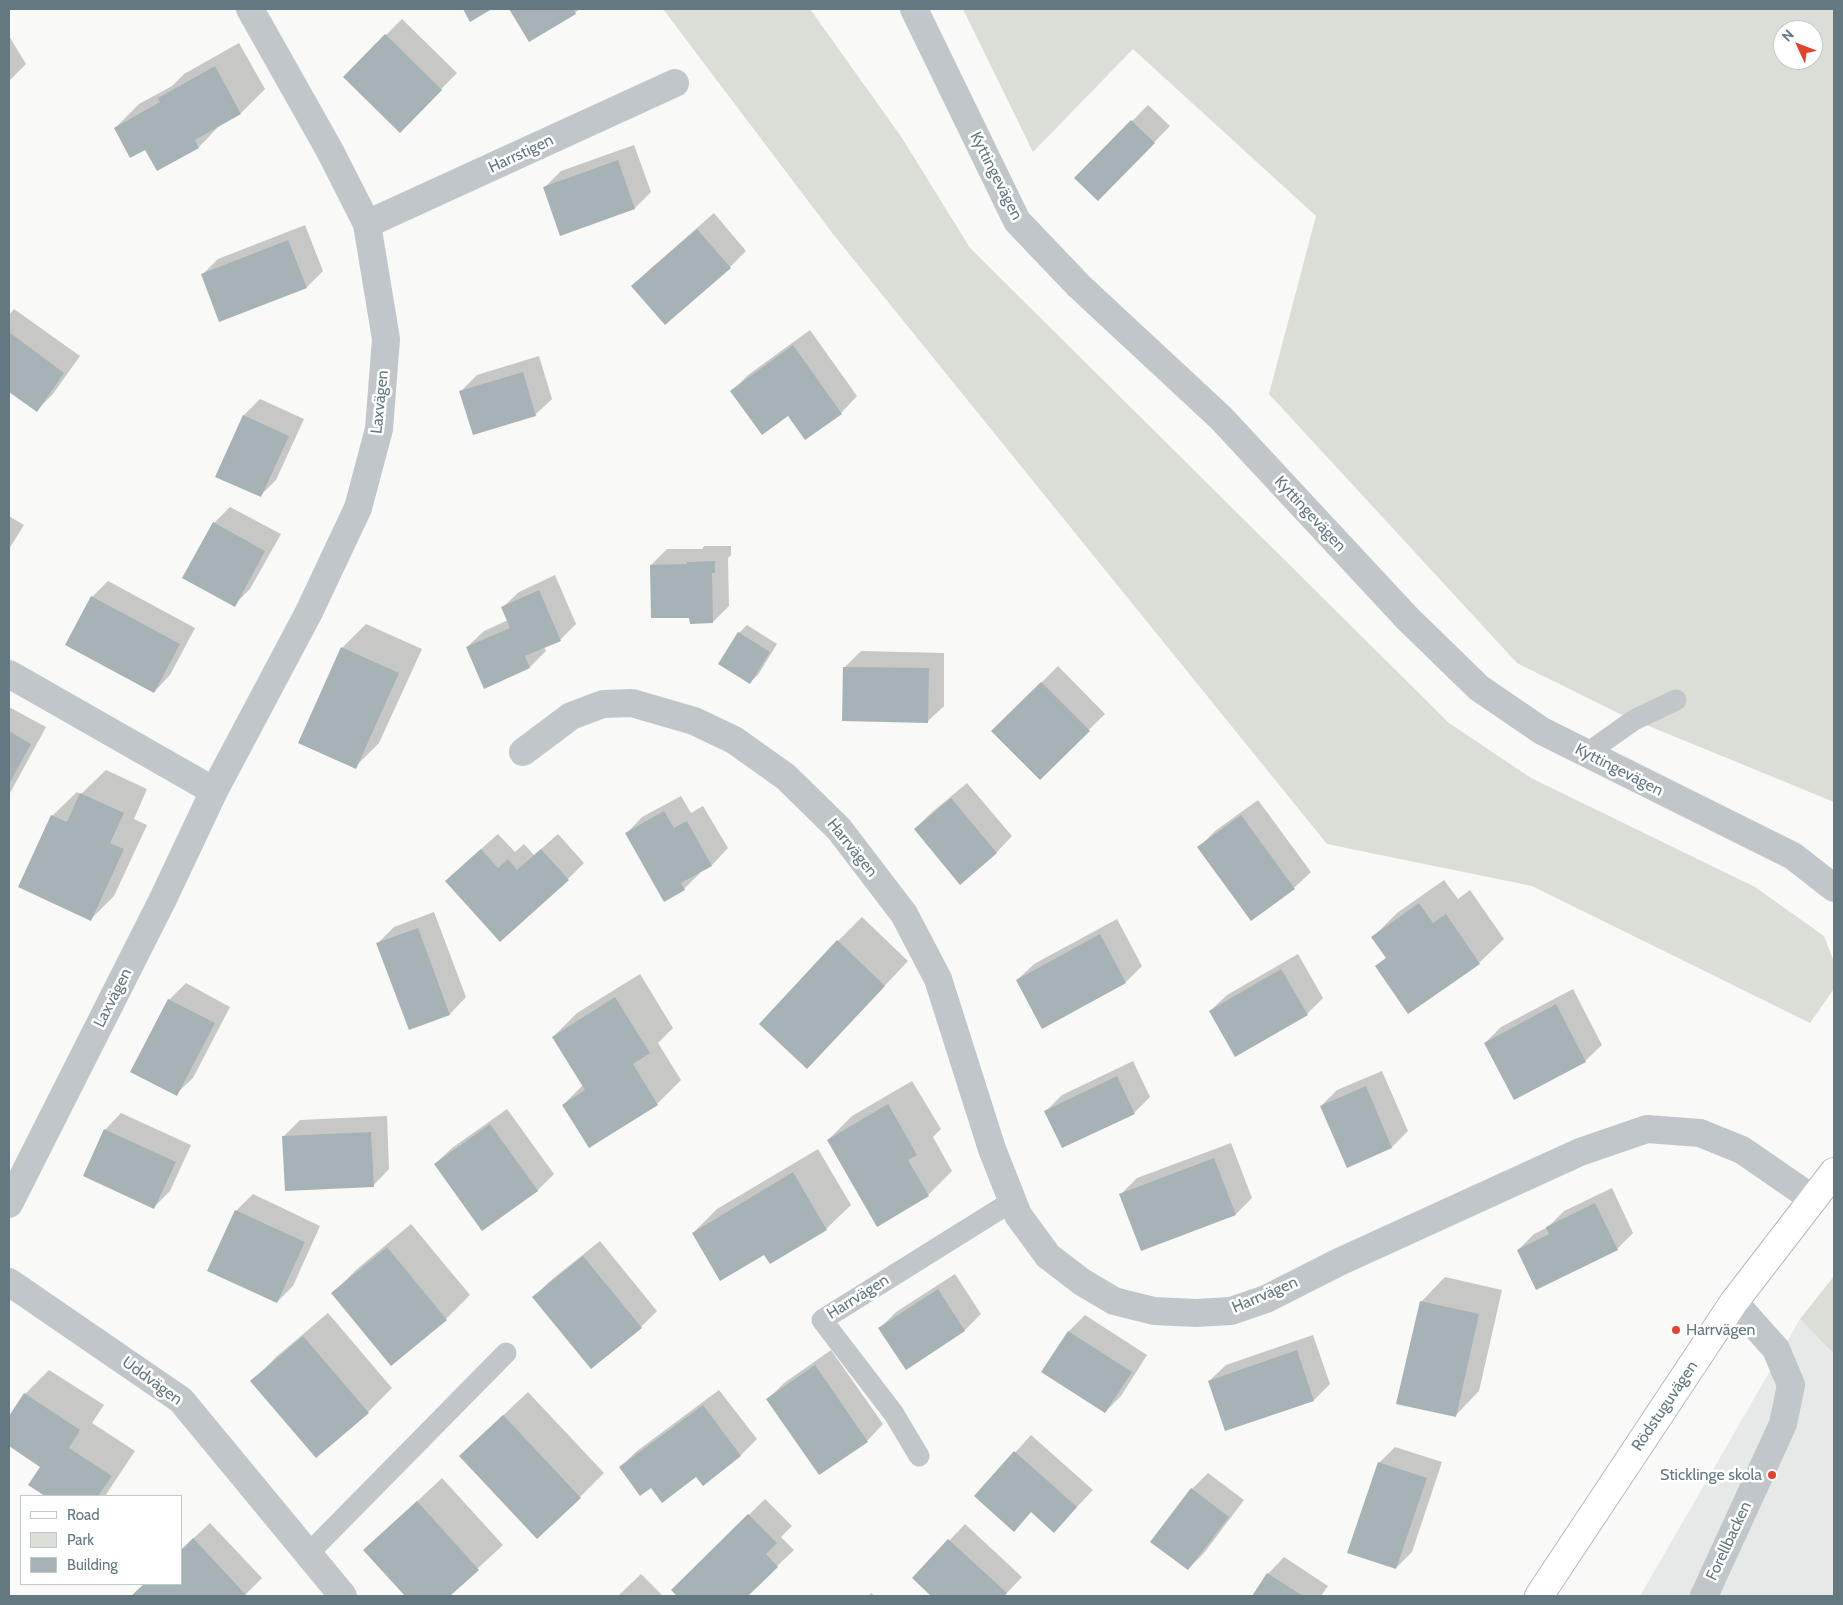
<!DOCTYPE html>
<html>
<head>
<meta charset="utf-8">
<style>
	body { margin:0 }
	#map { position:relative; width:1843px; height:1605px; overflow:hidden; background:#f9f9f7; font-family:Cabin,sans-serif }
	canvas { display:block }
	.frame { position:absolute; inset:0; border:10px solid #647882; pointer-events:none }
	.legend { position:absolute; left:20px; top:1495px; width:162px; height:90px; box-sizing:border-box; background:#fff; border:1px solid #c1c9cd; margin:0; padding:6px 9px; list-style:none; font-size:15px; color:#647882 }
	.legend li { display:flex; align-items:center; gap:10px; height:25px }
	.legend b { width:25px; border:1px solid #c1c9cd }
	.north { position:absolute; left:1773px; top:20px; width:50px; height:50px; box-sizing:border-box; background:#fff; border:1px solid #c1c9cd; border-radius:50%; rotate:313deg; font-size:14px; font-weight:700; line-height:20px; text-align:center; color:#647882 }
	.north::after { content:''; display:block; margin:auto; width:18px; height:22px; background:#e3432d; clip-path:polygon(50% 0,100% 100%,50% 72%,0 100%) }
</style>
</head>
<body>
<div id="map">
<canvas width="1843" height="1605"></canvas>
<div class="frame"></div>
<ul class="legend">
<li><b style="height:6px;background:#fff"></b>Road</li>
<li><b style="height:14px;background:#daded6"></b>Park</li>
<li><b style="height:14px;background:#a7b2b6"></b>Building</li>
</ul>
<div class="north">N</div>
</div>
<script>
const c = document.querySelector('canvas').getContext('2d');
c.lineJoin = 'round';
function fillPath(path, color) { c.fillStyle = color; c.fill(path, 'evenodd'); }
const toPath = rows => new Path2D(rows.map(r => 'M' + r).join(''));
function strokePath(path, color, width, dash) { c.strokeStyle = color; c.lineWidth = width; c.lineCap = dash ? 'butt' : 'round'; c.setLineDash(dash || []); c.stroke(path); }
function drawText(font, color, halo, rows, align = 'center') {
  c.font = font + ' Cabin,sans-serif'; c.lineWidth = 5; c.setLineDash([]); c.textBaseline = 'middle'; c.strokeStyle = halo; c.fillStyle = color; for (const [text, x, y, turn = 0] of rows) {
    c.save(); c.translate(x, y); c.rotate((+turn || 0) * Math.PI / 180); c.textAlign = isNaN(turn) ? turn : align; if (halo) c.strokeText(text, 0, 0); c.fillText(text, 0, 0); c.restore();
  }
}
const built = toPath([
	[1800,1319,1834,1354,1834,1596,1640,1596]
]);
const green = toPath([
	[663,9,810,9,902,138,970,248,1449,723,1531,778,1755,887,1824,936,1834,962,1834,989,1810,1023,1532,886,1327,844,833,234],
	[963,9,1834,9,1834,802,1622,715,1517,663,1269,394,1316,216,1133,49,1033,152],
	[1783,30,1813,30,1813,60,1783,60],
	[1834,1276,1834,1354,1800,1319]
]);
const shadow = toPath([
	[511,9,580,9,575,13,529,40],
	[402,19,457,73,400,131,344,77],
	[9,36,26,64,9,81],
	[239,43,265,89,241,113,221,124,199,147,157,170,145,149,115,128,139,104,172,86,184,74],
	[1148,105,1170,126,1098,200,1076,178],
	[634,145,651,192,635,208,561,234,545,187,561,171],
	[714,213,746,251,730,267,633,286,649,270],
	[305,225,323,271,307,287,202,275,218,259],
	[14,309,80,356,53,394,37,410,9,390,9,315],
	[810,330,857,396,841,413,805,439,788,414,732,391,748,375],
	[539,356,552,399,535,415,461,391,477,375],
	[260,399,304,419,276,480,260,496,217,476,244,415],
	[230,507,281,534,250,589,234,605,214,523],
	[9,516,24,525,9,549],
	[704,546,731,546,731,555,728,558,729,606,713,622,691,616,651,565,667,549,702,549],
	[555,575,576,624,560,640,544,647,546,651,530,667,467,647,484,631,508,620,502,608,519,592],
	[108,581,195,628,170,675,154,692,92,597],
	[366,624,422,649,379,743,355,767,342,648],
	[747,625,777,644,758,675,750,682,739,633],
	[861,651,944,653,944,706,927,722,845,667],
	[1058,666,1105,714,1040,778,993,731],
	[9,707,46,727,9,795],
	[106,770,147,789,134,819,147,825,114,896,90,920,52,816,77,792,81,794],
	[967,783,1012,836,996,853,915,829,931,813],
	[681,796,691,813,703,806,728,848,712,865,699,872,700,873,684,889,626,834,642,817],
	[1258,800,1311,872,1294,888,1251,919,1199,847,1215,831],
	[498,834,515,852,524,844,534,855,558,834,584,863,568,879,463,865],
	[1444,880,1458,899,1470,890,1504,939,1479,963,1377,966,1387,957,1373,937,1397,913],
	[434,912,466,997,450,1014,409,1029,378,943,394,927],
	[862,917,908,961,831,1043,838,941],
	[1117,919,1142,966,1126,982,1043,1028,1017,980,1034,964],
	[1298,954,1323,998,1307,1014,1210,1011,1227,995],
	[640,974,673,1028,658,1043,681,1080,657,1104,563,1105,583,1085,553,1037,577,1013],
	[186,983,230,1007,193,1078,176,1094,132,1071,169,1000],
	[1573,989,1602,1045,1585,1061,1485,1043,1501,1027],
	[1133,1061,1150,1097,1134,1113,1046,1111,1062,1095],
	[1382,1071,1408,1131,1392,1147,1348,1167,1321,1106,1337,1090],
	[912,1081,941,1129,933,1137,952,1171,928,1195,828,1140,852,1116],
	[507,1109,554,1174,538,1190,482,1230,435,1164,452,1148],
	[121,1113,191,1145,170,1191,154,1207,105,1130],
	[387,1116,389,1169,373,1186,284,1136,300,1120],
	[1231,1143,1252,1198,1236,1214,1120,1195,1137,1178],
	[818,1149,851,1205,826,1229,770,1262,765,1254,693,1233,717,1209],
	[1612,1188,1633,1233,1617,1249,1518,1250,1534,1234,1548,1227,1564,1211],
	[253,1194,320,1226,293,1286,277,1302,208,1270,237,1210],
	[411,1224,470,1295,446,1319,333,1293,357,1269],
	[600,1241,657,1311,641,1327,534,1297,550,1281],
	[955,1274,981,1314,965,1330,906,1368,880,1328,896,1312],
	[1445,1277,1502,1290,1479,1391,1455,1416,1421,1302],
	[328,1313,392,1388,368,1412,252,1382,276,1357],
	[1085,1315,1147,1355,1121,1396,1105,1412,1043,1372,1069,1331],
	[1313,1335,1330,1384,1314,1400,1209,1381,1226,1365],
	[831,1350,883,1424,867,1441,820,1474,768,1399,784,1383],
	[49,1370,104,1405,92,1423,135,1451,105,1496,47,1496,30,1485,42,1466,9,1445,9,1419,25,1394],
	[719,1390,757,1439,741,1455,703,1484,696,1475,651,1486,620,1467,637,1451],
	[528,1392,604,1473,580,1497,460,1456],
	[1031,1435,1093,1490,1054,1531,1032,1511,1014,1530,976,1496],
	[1395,1447,1442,1462,1412,1552,1396,1568,1379,1463],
	[1208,1473,1244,1500,1204,1553,1188,1569,1192,1489],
	[442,1478,503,1545,448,1596,407,1596,365,1550],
	[765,1499,792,1526,781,1537,794,1550,746,1596,678,1596,673,1590],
	[210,1523,262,1578,244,1596,133,1596,145,1584,181,1584,181,1550],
	[965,1524,1022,1577,1004,1596,933,1596,914,1578],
	[1284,1557,1328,1586,1321,1596,1253,1596,1268,1574],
	[641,1574,663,1596,618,1596],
	[871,1593,875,1596,868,1596]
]);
const building = toPath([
	[463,9,492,9,470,22],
	[509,9,573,9,576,14,529,42],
	[385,34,442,90,400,133,343,77],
	[215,66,241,114,195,140,199,148,157,171,145,150,130,158,114,128,160,102,158,98],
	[1131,120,1155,143,1098,201,1074,178],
	[618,160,635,209,560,236,543,187],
	[697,229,731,268,665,325,631,286],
	[288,240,307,288,219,322,201,274],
	[9,332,64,373,37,412,9,392],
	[793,345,842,414,805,440,788,416,762,435,730,391],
	[523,372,536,416,473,435,459,391],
	[243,415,289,436,261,497,215,477],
	[213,522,265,551,235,607,182,578],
	[715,561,715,573,712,573,713,623,690,624,689,618,651,618,650,565,687,564,687,562],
	[539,590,561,641,525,656,530,668,484,689,466,647,510,628,501,607],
	[91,596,180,644,154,693,65,645],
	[738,632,770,652,750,684,718,664],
	[341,647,399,673,356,769,298,743],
	[843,667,929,668,928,723,842,721],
	[1041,682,1090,731,1040,780,991,731],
	[9,731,31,744,9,784],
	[80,793,124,813,110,843,124,849,91,921,18,887,51,815,67,822],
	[951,798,997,853,960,885,914,829],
	[664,811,674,828,687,821,712,866,681,883,685,890,664,902,625,833],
	[1241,815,1295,889,1251,921,1197,847],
	[481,849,498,868,508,859,517,870,541,849,569,880,500,942,445,881],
	[1419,903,1433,923,1446,914,1480,964,1408,1014,1375,966,1386,958,1371,937],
	[418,928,450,1015,409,1030,376,943],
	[1100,934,1126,983,1042,1029,1016,980],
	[837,940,885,986,807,1069,759,1024],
	[1281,969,1308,1015,1235,1057,1209,1011],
	[615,997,650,1053,633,1064,658,1105,589,1148,562,1105,585,1090,552,1037],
	[168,999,215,1023,177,1096,130,1072],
	[1556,1004,1586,1062,1514,1100,1484,1043],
	[1117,1076,1135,1114,1062,1148,1044,1111],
	[1366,1086,1392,1148,1347,1168,1320,1106],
	[888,1104,917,1155,908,1160,929,1196,877,1227,827,1140],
	[490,1124,538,1191,482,1231,434,1164],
	[104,1129,176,1162,154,1209,83,1176],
	[371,1132,374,1187,285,1191,282,1136],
	[1214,1158,1236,1215,1141,1251,1119,1194],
	[793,1172,827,1230,770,1264,764,1255,720,1281,692,1233],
	[1595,1203,1618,1250,1536,1290,1517,1250,1549,1234,1546,1227],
	[235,1210,305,1242,277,1303,207,1271],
	[387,1247,447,1320,391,1366,331,1293],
	[583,1256,642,1328,591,1369,532,1297],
	[938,1289,965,1331,906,1370,878,1328],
	[1420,1301,1479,1314,1456,1417,1396,1404],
	[1068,1331,1132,1372,1105,1413,1041,1372],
	[303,1336,369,1413,316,1458,250,1381],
	[1297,1350,1314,1401,1225,1431,1208,1381],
	[815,1365,868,1442,819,1475,766,1399],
	[24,1393,80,1430,69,1448,112,1476,98,1496,45,1496,28,1485,40,1467,9,1446,9,1416],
	[703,1405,741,1456,703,1486,696,1477,662,1503,651,1488,640,1496,619,1467],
	[503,1415,581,1498,537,1539,459,1456],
	[1014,1451,1077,1507,1054,1533,1031,1512,1014,1532,974,1496],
	[1378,1462,1427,1478,1396,1569,1347,1553],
	[1191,1488,1229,1517,1188,1570,1150,1542],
	[417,1501,479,1570,450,1596,405,1596,363,1550],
	[748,1514,777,1543,766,1554,778,1567,748,1596,677,1596,671,1590],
	[193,1538,247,1596,131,1596,144,1584,181,1584,181,1550],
	[948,1539,1007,1593,1004,1596,931,1596,912,1578],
	[1267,1573,1303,1596,1252,1596]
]);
const lane = toPath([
	[1586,754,1634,720,1676,700],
	[919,1456,894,1414,822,1320,1011,1202],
	[309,1553,506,1353]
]);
const street = toPath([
	[914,9,1017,221,1079,286,1221,418,1408,619,1479,688,1542,731,1793,856,1834,888],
	[367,224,675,83],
	[9,674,214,791],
	[523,752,571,716,603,704,632,703,694,721,734,740,786,777,839,829,904,914,938,979,992,1149,1018,1215,1048,1256,1082,1282,1114,1301,1154,1311,1196,1313,1231,1311,1266,1299,1339,1262,1580,1152,1647,1129,1700,1133,1742,1150,1813,1199],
	[9,1204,162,901,214,791,309,612,358,508,379,429,386,339,367,224,330,151,250,9],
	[9,1282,181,1400,343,1596],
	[1704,1596,1783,1424,1791,1385,1776,1349,1734,1302]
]);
const secondary = toPath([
	[1539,1596,1734,1302,1834,1172]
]);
const markers = [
	[1676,1330,5,"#e3432d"],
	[1772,1475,5,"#e3432d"]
];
const streetNames = [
	["Harrstigen",521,154,-25],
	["Kyttingevägen",996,176,63],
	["Laxvägen",380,402,-84],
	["Kyttingevägen",1310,514,47],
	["Kyttingevägen",1619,770,27],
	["Harrvägen",852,848,51],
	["Laxvägen",113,998,-63],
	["Harrvägen",1265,1295,-23],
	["Harrvägen",858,1297,-32],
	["Uddvägen",152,1381,36],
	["Rödstuguvägen",1665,1406,-56],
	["Forellbacken",1729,1541,-65]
];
const poiNames = [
	["Harrvägen",1686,1330],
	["Sticklinge skola",1762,1475,"right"]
];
fillPath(built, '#e7e9e8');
fillPath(green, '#daded6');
fillPath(shadow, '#0003');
fillPath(building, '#a7b2b6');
strokePath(secondary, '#b2babe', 30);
strokePath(lane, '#c0c6c9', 21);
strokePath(street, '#c0c6c9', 28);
strokePath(secondary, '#fff', 28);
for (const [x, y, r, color] of markers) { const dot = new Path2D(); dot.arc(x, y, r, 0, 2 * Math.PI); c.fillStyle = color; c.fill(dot); strokePath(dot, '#fff', 2); }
drawText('16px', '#647882', '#fff', streetNames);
drawText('16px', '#647882', '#fff', poiNames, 'left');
</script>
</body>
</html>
